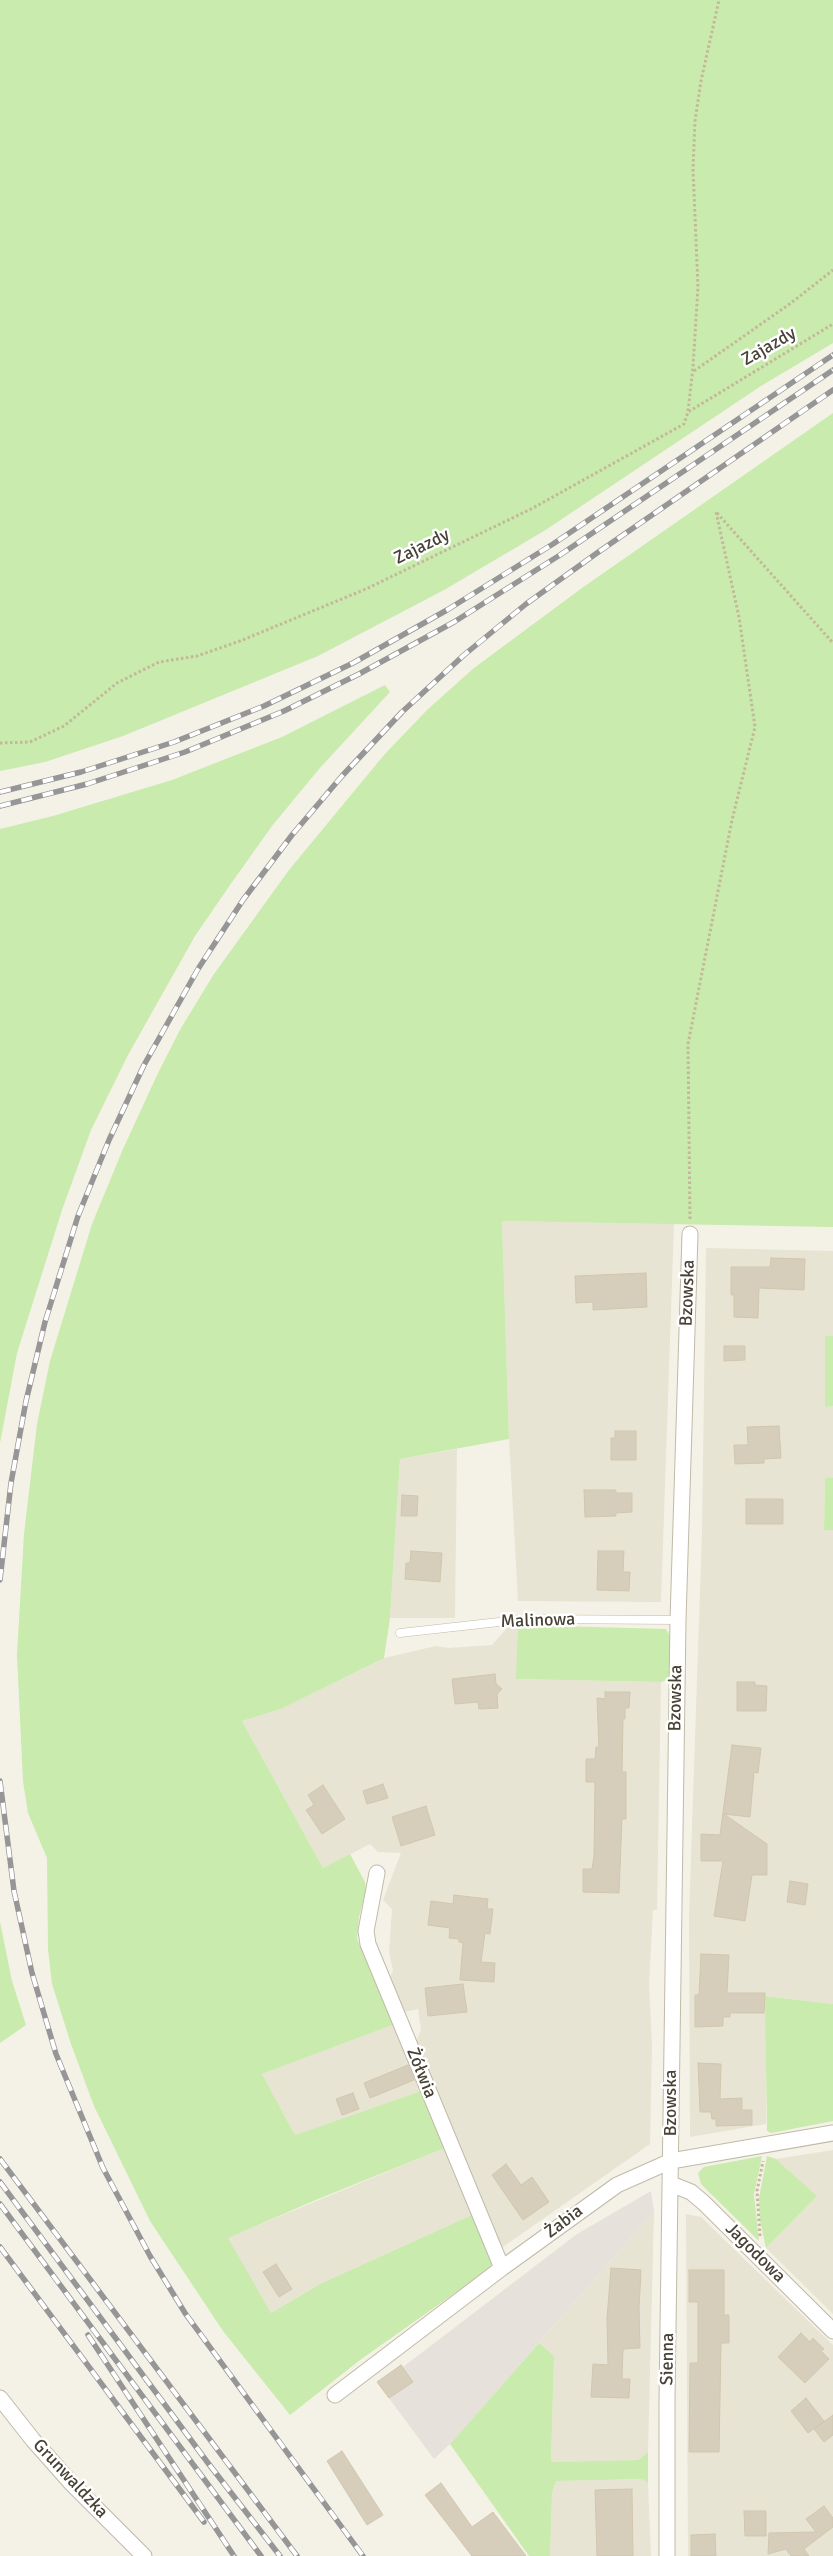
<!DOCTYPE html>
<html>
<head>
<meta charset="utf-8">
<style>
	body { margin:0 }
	canvas { display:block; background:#f4f1e6 }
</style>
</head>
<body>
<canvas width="833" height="2556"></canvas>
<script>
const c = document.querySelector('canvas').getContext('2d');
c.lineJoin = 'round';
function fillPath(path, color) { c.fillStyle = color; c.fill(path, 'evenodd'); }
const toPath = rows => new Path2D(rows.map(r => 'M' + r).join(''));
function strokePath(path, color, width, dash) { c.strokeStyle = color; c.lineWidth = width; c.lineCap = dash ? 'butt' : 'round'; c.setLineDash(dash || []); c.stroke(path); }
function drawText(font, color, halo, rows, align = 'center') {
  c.font = font + ' Signika,sans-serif'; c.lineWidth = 5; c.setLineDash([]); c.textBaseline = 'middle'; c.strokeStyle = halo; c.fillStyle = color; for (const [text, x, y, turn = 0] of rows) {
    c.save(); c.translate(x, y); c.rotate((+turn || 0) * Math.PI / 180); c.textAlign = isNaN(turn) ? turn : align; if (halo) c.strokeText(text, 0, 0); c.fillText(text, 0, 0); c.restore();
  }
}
const residential = toPath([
	[502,1221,674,1224,661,1602,518,1601,509,1439],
	[706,1248,833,1251,833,1336,826,1336,825,1407,833,1406,833,1478,825,1478,824,1529,833,1530,833,2004,766,1996,766,2124,690,2137,689,1916,702,1531],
	[457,1449,455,1618,390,1618,400,1459],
	[518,1625,517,1679,661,1682,657,1910,653,1910,649,1984,652,2044,650,2144,500,2249,416,2042,421,2030,418,2009,404,2012,389,1980,393,1970,389,1952,392,1909,383,1900,401,1853,378,1852,370,1844,323,1868,242,1721,281,1709,384,1658,436,1646,448,1648,492,1645,508,1627],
	[395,2024,421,2091,295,2135,262,2074],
	[445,2148,474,2214,322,2283,271,2313,227,2238],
	[833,2150,833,2314,766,2248,817,2196,776,2159],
	[654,2212,648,2452,638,2460,551,2462,554,2356,539,2343],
	[686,2214,701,2217,833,2345,833,2556,688,2556],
	[643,2479,648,2483,651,2556,550,2556,552,2493,556,2481]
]);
const industrial = toPath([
	[651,2191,654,2212,450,2444,434,2459,377,2382,401,2365,403,2367,577,2234]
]);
const green = toPath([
	[0,0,833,0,833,343,761,386,544,531,444,590,318,656,123,736,45,762,0,771],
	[833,413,833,1227,502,1221,509,1439,400,1459,390,1618,384,1658,281,1709,242,1721,323,1868,350,1854,365,1882,366,1890,359,1917,357,1939,395,2024,262,2074,295,2135,421,2091,445,2148,318,2199,228,2238,271,2313,322,2283,474,2214,493,2262,489,2269,360,2360,290,2415,223,2331,150,2221,94,2106,71,2044,52,1984,48,1949,47,1858,28,1813,23,1781,17,1655,24,1534,37,1424,50,1361,92,1224,123,1149,158,1073,181,1028,214,974,289,870,384,755,427,710,474,668,582,588],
	[385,685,390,692,319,769,272,826,230,885,195,936,128,1055,91,1130,62,1210,17,1353,0,1443,0,829,53,816,172,780,282,737],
	[825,1336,833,1336,833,1406,825,1407],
	[825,1478,833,1478,833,1530,824,1530],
	[518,1625,666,1629,671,1638,671,1679,661,1682,516,1679],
	[0,1922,12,1981,26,2025,0,2043],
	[765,1996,833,2004,833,2121,771,2133,767,2131],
	[762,2156,754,2194,759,2241,706,2189,701,2184,698,2173,704,2167],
	[767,2156,776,2159,817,2196,766,2248,760,2220,759,2198],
	[539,2343,554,2356,551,2462,638,2460,648,2452,648,2483,642,2479,556,2481,552,2493,550,2556,529,2556,450,2444]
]);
const building = toPath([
	[771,1258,805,1259,804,1290,759,1288,758,1318,734,1317,734,1295,731,1295,731,1267,770,1267,771,1258],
	[646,1273,647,1307,593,1310,593,1302,576,1303,575,1276,646,1273],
	[724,1346,745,1346,745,1360,724,1361,724,1346],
	[779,1426,781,1458,764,1459,764,1463,735,1464,734,1445,748,1445,747,1427,779,1426],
	[615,1431,636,1431,636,1460,611,1460,611,1438,615,1438,615,1431],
	[584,1490,616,1490,616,1493,632,1493,632,1512,616,1513,616,1516,585,1517,584,1490],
	[402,1495,418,1496,417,1516,401,1516,402,1495],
	[746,1499,783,1499,783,1524,746,1524,746,1499],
	[411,1551,442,1553,440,1582,405,1579,406,1563,410,1563,411,1551],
	[598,1551,624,1551,623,1572,630,1572,629,1591,597,1590,598,1551],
	[495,1674,496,1684,502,1689,497,1694,498,1708,479,1709,478,1702,455,1704,452,1679,495,1674],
	[737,1682,755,1682,755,1685,767,1686,766,1711,737,1711,737,1682],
	[605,1692,630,1692,629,1708,625,1708,625,1719,623,1719,622,1772,626,1772,626,1819,622,1819,619,1893,583,1892,583,1869,592,1869,594,1856,595,1782,586,1782,586,1759,595,1759,596,1747,599,1747,597,1698,605,1699,605,1692],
	[732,1745,761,1748,758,1773,754,1772,750,1817,724,1814,767,1844,767,1875,752,1875,745,1921,714,1916,723,1861,701,1861,701,1834,720,1835,732,1745],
	[383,1784,388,1798,367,1804,363,1791,383,1784],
	[323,1785,345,1819,322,1834,306,1810,314,1805,308,1795,323,1785],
	[426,1806,435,1835,401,1846,392,1817,426,1806],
	[790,1881,808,1884,805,1905,787,1902,790,1881],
	[454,1895,488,1899,487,1909,493,1909,490,1934,485,1933,481,1962,495,1963,494,1982,460,1980,463,1943,459,1942,459,1939,449,1938,450,1928,428,1925,431,1901,453,1904,454,1895],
	[701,1954,729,1955,727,1993,765,1993,764,2013,730,2013,730,2017,723,2017,723,2026,695,2027,695,1995,699,1995,701,1954],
	[463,1984,467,2012,428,2016,425,1988,463,1984],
	[698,2063,721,2064,720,2099,742,2098,742,2110,752,2110,752,2125,716,2126,716,2119,712,2119,711,2112,700,2112,698,2063],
	[408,2065,414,2080,370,2098,364,2083,408,2065],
	[353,2093,359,2109,342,2115,336,2099,353,2093],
	[506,2164,521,2185,532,2177,549,2202,523,2220,492,2175,506,2164],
	[276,2264,292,2289,279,2297,263,2272,276,2264],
	[611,2268,641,2270,639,2309,640,2348,623,2349,622,2379,630,2379,629,2398,591,2397,593,2364,608,2365,607,2318,611,2268],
	[689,2270,724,2270,724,2315,729,2315,729,2343,721,2343,719,2452,689,2452,690,2363,698,2363,698,2302,689,2302,689,2270],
	[801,2333,810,2342,813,2338,824,2349,821,2351,829,2359,805,2383,778,2357,801,2333],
	[401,2365,413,2382,389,2398,377,2382,401,2365],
	[806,2398,824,2421,808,2433,791,2411,806,2398],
	[833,2415,833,2435,824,2442,814,2429,833,2415],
	[342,2451,383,2515,367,2525,327,2461,342,2451],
	[441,2483,472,2527,493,2512,526,2556,472,2556,425,2495,441,2483],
	[632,2489,633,2556,597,2556,595,2490,632,2489],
	[824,2506,833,2518,833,2527,804,2549,809,2556,791,2556,786,2549,768,2554,769,2533,816,2532,806,2519,824,2506],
	[744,2511,766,2511,766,2536,745,2536,744,2511],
	[715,2534,716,2556,691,2556,691,2535,715,2534]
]);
const path = toPath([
	[694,371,791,303,833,270],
	[688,411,693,367,698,287,693,169,695,121,701,81,719,0],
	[717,513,833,643],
	[0,743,30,742,64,726,117,683,159,662,197,656,240,641,366,589,533,508,684,424,688,412,833,324],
	[690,1219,688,1044,732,820,755,727,739,617,716,512],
	[760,2236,757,2191,763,2161]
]);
const lane = toPath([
	[400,1633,526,1619,678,1620]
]);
const street = toPath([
	[377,1873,366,1931,368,1944,502,2268],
	[671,2184,691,2192,704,2203,833,2331],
	[335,2395,502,2268,617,2185,671,2161,833,2133],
	[0,2398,33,2440,72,2484,144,2556],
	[667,2556,667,2399,678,1620,690,1234]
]);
const rail = toPath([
	[0,792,81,772,174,742,264,706,353,663,447,610,553,544,833,355],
	[0,806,87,784,185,752,284,711,359,674,454,622,560,555,833,370],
	[0,1580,11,1483,26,1401,45,1322,78,1216,109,1140,144,1065,198,969,243,900,292,835,342,776,402,712,464,655,526,604,597,553,833,390],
	[0,1781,14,1891,32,1973,56,2054,103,2168,150,2256,185,2313,363,2556],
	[0,2159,297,2556],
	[0,2182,208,2463,280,2556],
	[0,2204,261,2556],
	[0,2247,204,2522],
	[88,2335,234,2556]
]);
const streetNames = [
	["Zajazdy",769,347,-30],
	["Zajazdy",422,547,-26],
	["Bzowska",688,1293,-88],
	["Malinowa",538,1621,-2],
	["Bzowska",676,1698,-89],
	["Żółwia",421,2073,68],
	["Bzowska",671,2103,-90],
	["Żabia",564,2222,-37],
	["Jagodowa",755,2253,45],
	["Sienna",668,2359,-89],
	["Grunwaldzka",70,2479,47]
];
fillPath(residential, '#e8e4d4');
fillPath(industrial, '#e6e2db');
fillPath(green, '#c9ebad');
fillPath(building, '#d6cebb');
strokePath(building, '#d1c7ae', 1);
strokePath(lane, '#c0baa8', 9);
strokePath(street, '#c0baa8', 17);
strokePath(path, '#c3b899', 3, [2.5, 2.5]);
strokePath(lane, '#fff', 8);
strokePath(street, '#fff', 15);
strokePath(rail, '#969696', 5.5);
strokePath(rail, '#fff', 4, [11]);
drawText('18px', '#474235', '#fff', streetNames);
</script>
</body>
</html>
